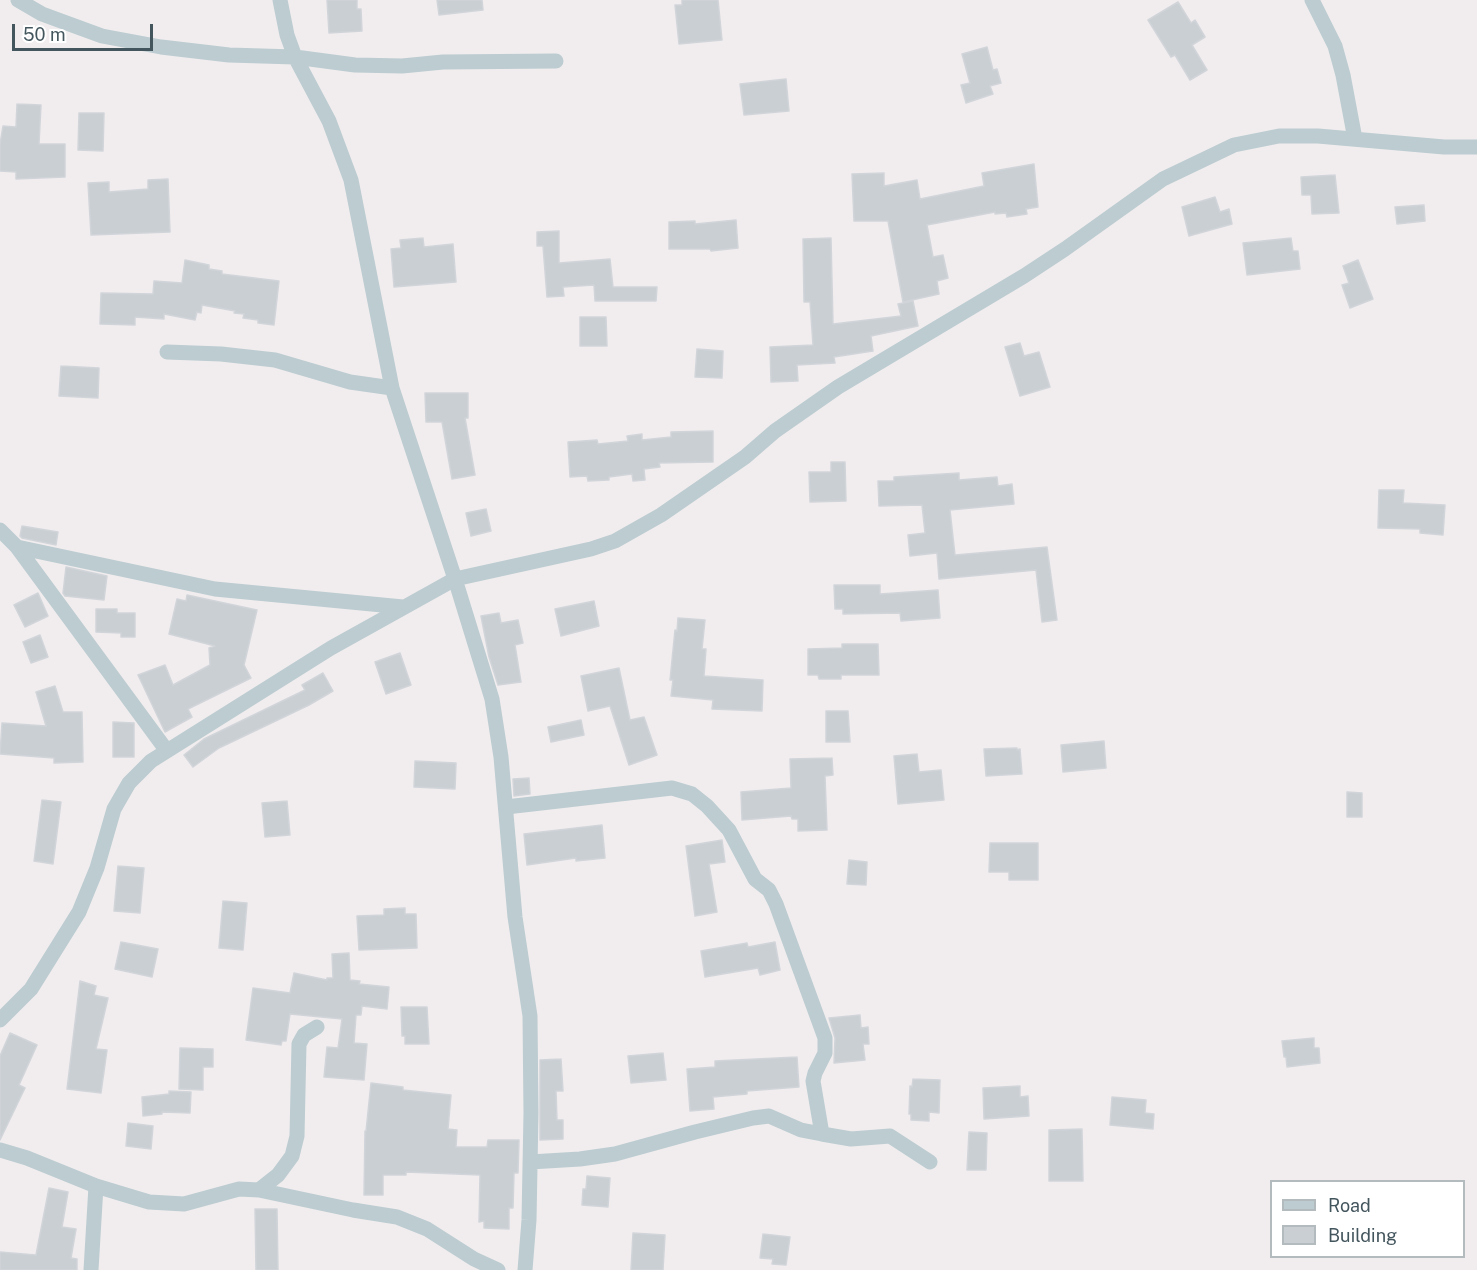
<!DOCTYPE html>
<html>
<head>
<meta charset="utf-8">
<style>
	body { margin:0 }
	#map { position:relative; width:1477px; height:1270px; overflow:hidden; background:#f1edee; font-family:"Public Sans",sans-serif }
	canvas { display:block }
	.legend { position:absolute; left:1270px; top:1180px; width:195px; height:78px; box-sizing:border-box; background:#fff; border:2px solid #b4bbbe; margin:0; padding:8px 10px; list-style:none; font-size:18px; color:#44565d }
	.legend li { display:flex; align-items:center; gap:12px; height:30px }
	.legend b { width:30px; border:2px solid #b4bbbe }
	.scale { position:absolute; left:12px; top:24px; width:141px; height:27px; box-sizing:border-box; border:3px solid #44565d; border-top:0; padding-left:8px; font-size:18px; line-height:21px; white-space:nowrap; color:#44565d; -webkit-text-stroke:4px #fff; paint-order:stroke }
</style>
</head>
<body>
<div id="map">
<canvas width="1477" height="1270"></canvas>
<ul class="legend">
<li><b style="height:8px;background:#bcccd1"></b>Road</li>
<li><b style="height:16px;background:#c9cfd3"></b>Building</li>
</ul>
<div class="scale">50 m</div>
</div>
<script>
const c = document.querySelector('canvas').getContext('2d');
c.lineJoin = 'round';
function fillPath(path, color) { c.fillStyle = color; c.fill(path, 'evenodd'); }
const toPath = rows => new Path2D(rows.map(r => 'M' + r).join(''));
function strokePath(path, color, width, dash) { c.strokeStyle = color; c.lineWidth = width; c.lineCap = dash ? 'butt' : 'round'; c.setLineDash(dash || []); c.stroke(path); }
const building = toPath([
	[327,0,357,0,357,9,361,9,362,31,329,33,327,0],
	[437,0,482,0,483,10,439,15,437,0],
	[682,0,718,0,722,40,679,44,675,5,682,5,682,0],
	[1178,2,1191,23,1195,20,1205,37,1192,45,1207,70,1190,80,1175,55,1171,57,1148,20,1178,2],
	[987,47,993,70,997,69,1001,83,990,86,993,94,966,103,961,85,970,83,962,54,987,47],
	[786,79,789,111,744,115,740,84,786,79],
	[17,104,41,105,39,144,65,144,65,177,16,179,16,172,0,171,0,144,3,126,16,127,17,104],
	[79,113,104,113,103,151,78,150,79,113],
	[1034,164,1038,207,1026,209,1027,214,1007,217,1006,213,995,214,995,212,927,225,933,257,943,255,948,278,937,281,939,294,903,302,888,221,854,221,852,174,884,173,884,186,917,180,920,199,984,186,982,173,1034,164],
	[1335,175,1339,213,1312,214,1311,195,1302,195,1301,177,1335,175],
	[168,179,170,232,91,235,88,183,109,182,109,192,148,189,148,180,168,179],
	[1215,197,1220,212,1229,209,1232,224,1189,236,1182,207,1215,197],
	[1424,205,1425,221,1397,224,1395,207,1424,205],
	[736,220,738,248,711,251,710,249,669,249,669,222,695,221,695,224,736,220],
	[559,231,559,263,610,259,613,287,657,287,656,301,595,301,594,285,563,287,564,296,547,297,543,246,537,246,537,232,559,231],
	[423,238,424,247,453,244,456,282,394,287,391,249,401,248,400,240,423,238],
	[831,238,833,324,901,316,898,304,913,301,918,326,871,336,873,351,834,357,835,363,797,365,798,381,771,382,770,347,813,345,810,302,804,302,803,239,831,238],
	[1291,238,1293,251,1298,251,1300,269,1247,275,1243,243,1291,238],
	[185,260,209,265,209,269,222,271,222,274,279,281,274,325,258,323,258,320,243,318,244,314,234,313,235,311,202,305,201,313,197,312,195,320,164,314,164,319,135,317,135,325,100,324,101,293,153,294,154,281,182,283,185,260],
	[1358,260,1373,299,1350,308,1342,285,1349,283,1343,266,1358,260],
	[580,317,606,317,607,346,580,346,580,317],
	[1020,343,1024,356,1039,352,1050,387,1020,396,1005,347,1020,343],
	[697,349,723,351,722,378,695,377,697,349],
	[61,366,99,368,98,398,59,396,61,366],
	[425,393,468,393,468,418,465,418,475,475,452,479,442,422,426,422,425,393],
	[713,431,713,462,659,463,660,467,644,469,645,480,633,481,632,474,609,477,609,480,588,481,587,476,570,477,568,442,597,440,598,444,628,441,627,436,642,434,642,440,671,437,671,432,713,431],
	[831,462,845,462,846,501,810,502,809,472,831,472,831,462],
	[959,473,959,480,997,477,998,486,1012,484,1014,504,950,510,955,555,1047,547,1057,620,1042,622,1036,570,939,579,937,553,910,556,908,535,925,533,922,505,879,506,878,481,894,481,894,477,959,473],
	[1379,490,1404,490,1403,503,1445,505,1443,535,1420,533,1420,529,1378,528,1379,490],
	[486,509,491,531,471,536,466,513,486,509],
	[22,526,58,532,56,545,22,538,20,536,22,526],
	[66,567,107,576,104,600,65,596,63,593,66,567],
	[834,585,880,585,880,594,938,590,940,618,901,621,900,613,843,614,843,609,835,609,834,585],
	[38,593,48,616,25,627,14,605,38,593],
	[187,595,257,610,244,665,251,678,188,709,192,717,165,732,138,675,165,665,173,685,210,665,209,648,215,646,169,634,177,599,186,601,187,595],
	[594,601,599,626,561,636,555,609,594,601],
	[96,609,117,609,117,613,135,613,135,637,121,637,121,633,96,632,96,609],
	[499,613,501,623,518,620,523,643,515,645,521,682,498,685,489,657,481,616,499,613],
	[678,618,705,620,702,649,706,649,704,676,763,680,762,711,712,709,713,700,671,696,673,680,670,680,675,630,677,631,678,618],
	[40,635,48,657,31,663,23,642,40,635],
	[842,644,878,644,879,675,841,675,841,679,819,679,818,675,808,675,808,649,842,648,842,644],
	[400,653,411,685,386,694,375,662,400,653],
	[619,668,630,720,644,717,657,755,629,765,610,706,588,711,581,676,619,668],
	[323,673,333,691,309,705,219,748,193,767,184,755,204,739,305,690,302,685,323,673],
	[55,686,63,712,82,712,83,762,54,763,54,758,0,754,2,723,46,726,36,692,55,686],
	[826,711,848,711,850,742,826,742,826,711],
	[581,720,584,735,551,742,548,727,581,720],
	[113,722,134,723,134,757,113,757,113,722],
	[1104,741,1106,768,1063,772,1061,745,1104,741],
	[1017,748,1017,750,1020,749,1022,774,986,776,984,749,1017,748],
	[917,754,919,772,941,770,944,800,898,804,894,756,917,754],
	[832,758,833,775,825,776,827,830,798,831,798,819,792,819,791,816,742,820,741,792,791,788,790,759,832,758],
	[415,761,456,763,455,789,414,787,415,761],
	[529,778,530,794,514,796,513,779,529,778],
	[1347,792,1362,793,1362,817,1347,817,1347,792],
	[42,800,61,802,53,864,34,861,42,800],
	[287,801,290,835,265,837,262,803,287,801],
	[602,825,605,858,576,861,576,858,527,865,524,834,602,825],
	[722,840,725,862,709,864,717,912,695,916,686,846,722,840],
	[990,843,1038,843,1038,880,1009,880,1009,872,989,872,990,843],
	[849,860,867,862,866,885,847,884,849,860],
	[118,866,144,868,140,913,114,911,118,866],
	[223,901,247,903,243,950,219,948,223,901],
	[405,908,405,914,416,914,417,948,359,950,357,916,384,915,384,909,405,908],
	[121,942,158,949,152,977,115,969,121,942],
	[775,942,780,970,760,975,758,968,705,977,701,951,747,943,748,947,775,942],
	[349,953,350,980,360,981,359,984,389,987,387,1009,362,1006,361,1015,356,1015,354,1043,367,1044,364,1080,324,1077,327,1047,338,1048,342,1019,290,1014,286,1041,282,1041,281,1045,246,1040,253,988,290,993,294,973,327,980,327,978,333,978,332,954,349,953],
	[80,981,96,986,94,995,108,998,96,1049,107,1050,101,1093,67,1089,80,981],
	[401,1007,427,1007,429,1044,405,1044,405,1036,402,1036,401,1007],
	[860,1015,861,1028,868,1027,869,1044,863,1044,865,1060,834,1063,835,1038,829,1018,860,1015],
	[10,1033,37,1045,19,1085,25,1088,0,1140,0,1056,10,1033],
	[1314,1038,1314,1048,1319,1048,1320,1063,1287,1067,1286,1057,1284,1057,1282,1041,1314,1038],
	[180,1048,213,1049,213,1067,203,1067,203,1090,179,1089,180,1048],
	[663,1053,666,1080,631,1083,628,1056,663,1053],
	[797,1057,799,1087,747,1091,747,1094,713,1097,714,1109,690,1111,687,1069,715,1067,715,1061,797,1057],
	[561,1059,563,1091,556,1091,557,1120,563,1120,563,1139,540,1140,540,1060,561,1059],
	[913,1079,940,1080,939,1113,929,1112,929,1121,911,1120,911,1114,909,1114,910,1086,912,1087,913,1079],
	[371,1083,403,1087,403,1090,451,1095,448,1129,457,1130,456,1147,487,1147,488,1140,519,1140,518,1173,514,1173,513,1208,509,1208,509,1229,484,1228,484,1221,479,1222,480,1175,406,1172,406,1175,383,1175,383,1195,364,1195,365,1131,366,1131,371,1083],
	[1020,1086,1020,1097,1028,1096,1029,1116,984,1119,983,1088,1020,1086],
	[169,1091,191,1092,190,1113,162,1112,162,1114,143,1116,142,1097,169,1094,169,1091],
	[1112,1097,1146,1100,1145,1113,1154,1114,1153,1129,1110,1125,1112,1097],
	[128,1123,153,1126,151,1149,126,1146,128,1123],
	[1082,1129,1083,1181,1049,1181,1049,1130,1082,1129],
	[969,1132,987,1133,986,1170,967,1170,969,1132],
	[587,1176,610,1178,608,1207,582,1205,583,1189,586,1189,587,1176],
	[49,1188,68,1192,62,1227,76,1229,71,1258,77,1259,77,1270,0,1270,0,1252,36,1255,49,1188],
	[255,1209,277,1209,278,1270,256,1270,255,1209],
	[633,1233,665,1235,663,1270,631,1270,633,1233],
	[763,1234,790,1237,786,1265,772,1264,773,1259,760,1258,763,1234]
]);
const street = toPath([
	[18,0,42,14,102,36,161,47,229,55,295,57,355,65,402,66,443,62,556,61],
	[280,0,287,35,295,57,329,121,351,180,392,388,455,579,492,699,501,757,515,917,530,1016,531,1113,529,1220,525,1270],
	[1312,0,1335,46,1343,75,1355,139],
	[167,352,221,354,275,360,350,382,392,388],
	[0,530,17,547,167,751],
	[17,547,215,589,403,607],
	[506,807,672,788,692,794,707,806,729,830,755,879,769,890,776,904,825,1038,825,1053,815,1073,813,1081,822,1134,801,1130,769,1116,753,1118,695,1132,615,1154,580,1159,530,1162],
	[0,1020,31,989,79,912,97,868,114,809,129,783,151,761,331,648,455,579,591,549,615,541,661,515,745,457,775,431,838,387,1024,276,1065,249,1163,179,1209,157,1234,145,1279,136,1318,136,1444,147,1477,147],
	[822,1134,851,1139,890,1136,930,1162],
	[0,1150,27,1158,96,1186,149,1202,184,1204,239,1189,259,1190,353,1210,397,1217,427,1229,474,1259,498,1270],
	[259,1190,278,1175,292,1156,297,1136,299,1044,304,1035,317,1027],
	[91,1270,96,1186]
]);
fillPath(building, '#c9cfd3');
strokePath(building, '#d1d5da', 1.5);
strokePath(street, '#bcccd1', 15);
</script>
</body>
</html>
